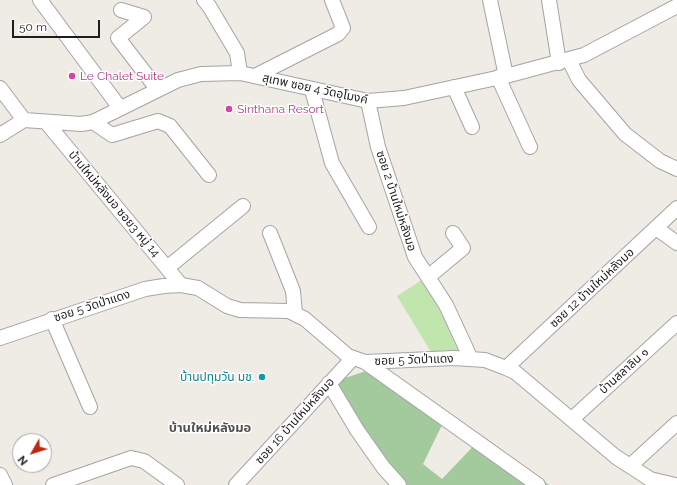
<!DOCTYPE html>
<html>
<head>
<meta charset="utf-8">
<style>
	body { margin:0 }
	#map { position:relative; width:677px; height:485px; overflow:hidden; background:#eeece4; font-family:Raleway,sans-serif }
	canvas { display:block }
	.north { position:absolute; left:12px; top:433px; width:40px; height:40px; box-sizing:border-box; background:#fff; border:1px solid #a5a5a5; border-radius:50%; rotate:231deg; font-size:11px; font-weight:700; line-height:16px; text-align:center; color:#1d1d1d }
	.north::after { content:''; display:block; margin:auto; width:14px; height:18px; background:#bc270e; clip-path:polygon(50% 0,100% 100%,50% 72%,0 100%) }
	.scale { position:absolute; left:12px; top:20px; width:88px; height:18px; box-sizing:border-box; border:2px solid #1d1d1d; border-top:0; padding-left:5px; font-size:12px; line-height:14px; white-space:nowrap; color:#1d1d1d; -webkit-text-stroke:3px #fff; paint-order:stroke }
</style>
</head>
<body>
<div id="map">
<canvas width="677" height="485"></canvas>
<div class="north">N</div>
<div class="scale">50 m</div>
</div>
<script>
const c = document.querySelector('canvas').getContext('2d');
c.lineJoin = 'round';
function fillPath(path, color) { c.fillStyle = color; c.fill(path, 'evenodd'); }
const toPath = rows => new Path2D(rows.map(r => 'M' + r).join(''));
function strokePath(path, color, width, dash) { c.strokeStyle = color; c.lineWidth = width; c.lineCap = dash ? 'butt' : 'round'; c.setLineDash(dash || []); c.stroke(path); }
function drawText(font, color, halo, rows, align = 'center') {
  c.font = font + ' Raleway,"Noto Sans Thai",sans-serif'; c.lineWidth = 3; c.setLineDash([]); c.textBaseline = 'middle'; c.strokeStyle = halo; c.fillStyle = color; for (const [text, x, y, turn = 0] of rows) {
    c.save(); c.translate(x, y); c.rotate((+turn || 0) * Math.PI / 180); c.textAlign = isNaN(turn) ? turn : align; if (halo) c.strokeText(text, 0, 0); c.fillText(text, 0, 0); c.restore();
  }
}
const grass = toPath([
	[425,278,464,352,434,357,397,296]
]);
const forest = toPath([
	[366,371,442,425,423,464,442,479,483,436,549,485,395,485,328,393,345,378]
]);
const minor = toPath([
	[40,0,120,108],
	[204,0,209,6,237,53,240,73],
	[490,0,506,76],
	[549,0,559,63],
	[121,10,144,17,118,38,158,90],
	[569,60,579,80,625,134,660,161,677,169],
	[255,76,338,34,343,28,332,0],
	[498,77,530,147],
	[454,87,472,127],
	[0,88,24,120],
	[312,90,332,163,369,227],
	[368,101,378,147,415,257,446,305,471,359],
	[46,122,181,285],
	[93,122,112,135,158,121,170,126,209,175],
	[0,135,24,120,81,124,93,122,178,80,201,74,240,73,368,101,404,98,506,76,584,55,677,6],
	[656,228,677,243],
	[270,233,293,291,295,314],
	[167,268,243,206],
	[428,277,463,248,453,233],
	[52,319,90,407],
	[0,338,145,289,164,286,181,285,198,288,227,306,240,310,289,311,305,319,348,356,365,362,454,358,485,360,506,368,515,372,616,457,650,479,675,485],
	[365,362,538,485],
	[506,368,677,208],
	[329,383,357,430,383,467,399,485],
	[572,419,677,323],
	[630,466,677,423],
	[0,475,5,485],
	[53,485,131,458,144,461,177,485],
	[236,485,353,358]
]);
const markers = [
	[72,76,4,"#d1479c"],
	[229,109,4,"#d1479c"],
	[262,377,4,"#0f9aa8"]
];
const hotelNames = [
	["Le Chalet Suite",80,76],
	["Sinthana Resort",237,109]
];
const streetNames = [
	["สุเทพ ซอย 4 วัดอุโมงค์",315,89,12],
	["ซอย 2 บ้านใหม่หลังมอ",396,201,72],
	["บ้านใหม่หลังมอ ซอย3 หมู่ 14",114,204,50],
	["ซอย 12 บ้านใหม่หลังมอ",592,288,-43],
	["ซอย 5 วัดป่าแดง",92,306,-18],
	["ซอย 5 วัดป่าแดง",414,360,-2],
	["บ้านสลาลิน ๑",624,371,-42],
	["ซอย 16 บ้านใหม่หลังมอ",295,421,-48]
];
const cultureNames = [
	["บ้านปทุมวัน มช.",254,377]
];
const neighbourhoodNames = [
	["บ้านใหม่หลังมอ",210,428]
];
fillPath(grass, '#c0e5ad');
fillPath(forest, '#a3ca9c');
strokePath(minor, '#a4a4a4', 16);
strokePath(minor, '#fff', 14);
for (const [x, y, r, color] of markers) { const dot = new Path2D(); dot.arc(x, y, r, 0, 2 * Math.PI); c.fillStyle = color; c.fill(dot); strokePath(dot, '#fff', 1.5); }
drawText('12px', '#b23c85', '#fff', hotelNames, 'left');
drawText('12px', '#1d1d1d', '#fff', streetNames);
drawText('12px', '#0d838f', '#fff', cultureNames, 'right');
drawText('bold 13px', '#505050', '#fff', neighbourhoodNames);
</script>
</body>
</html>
